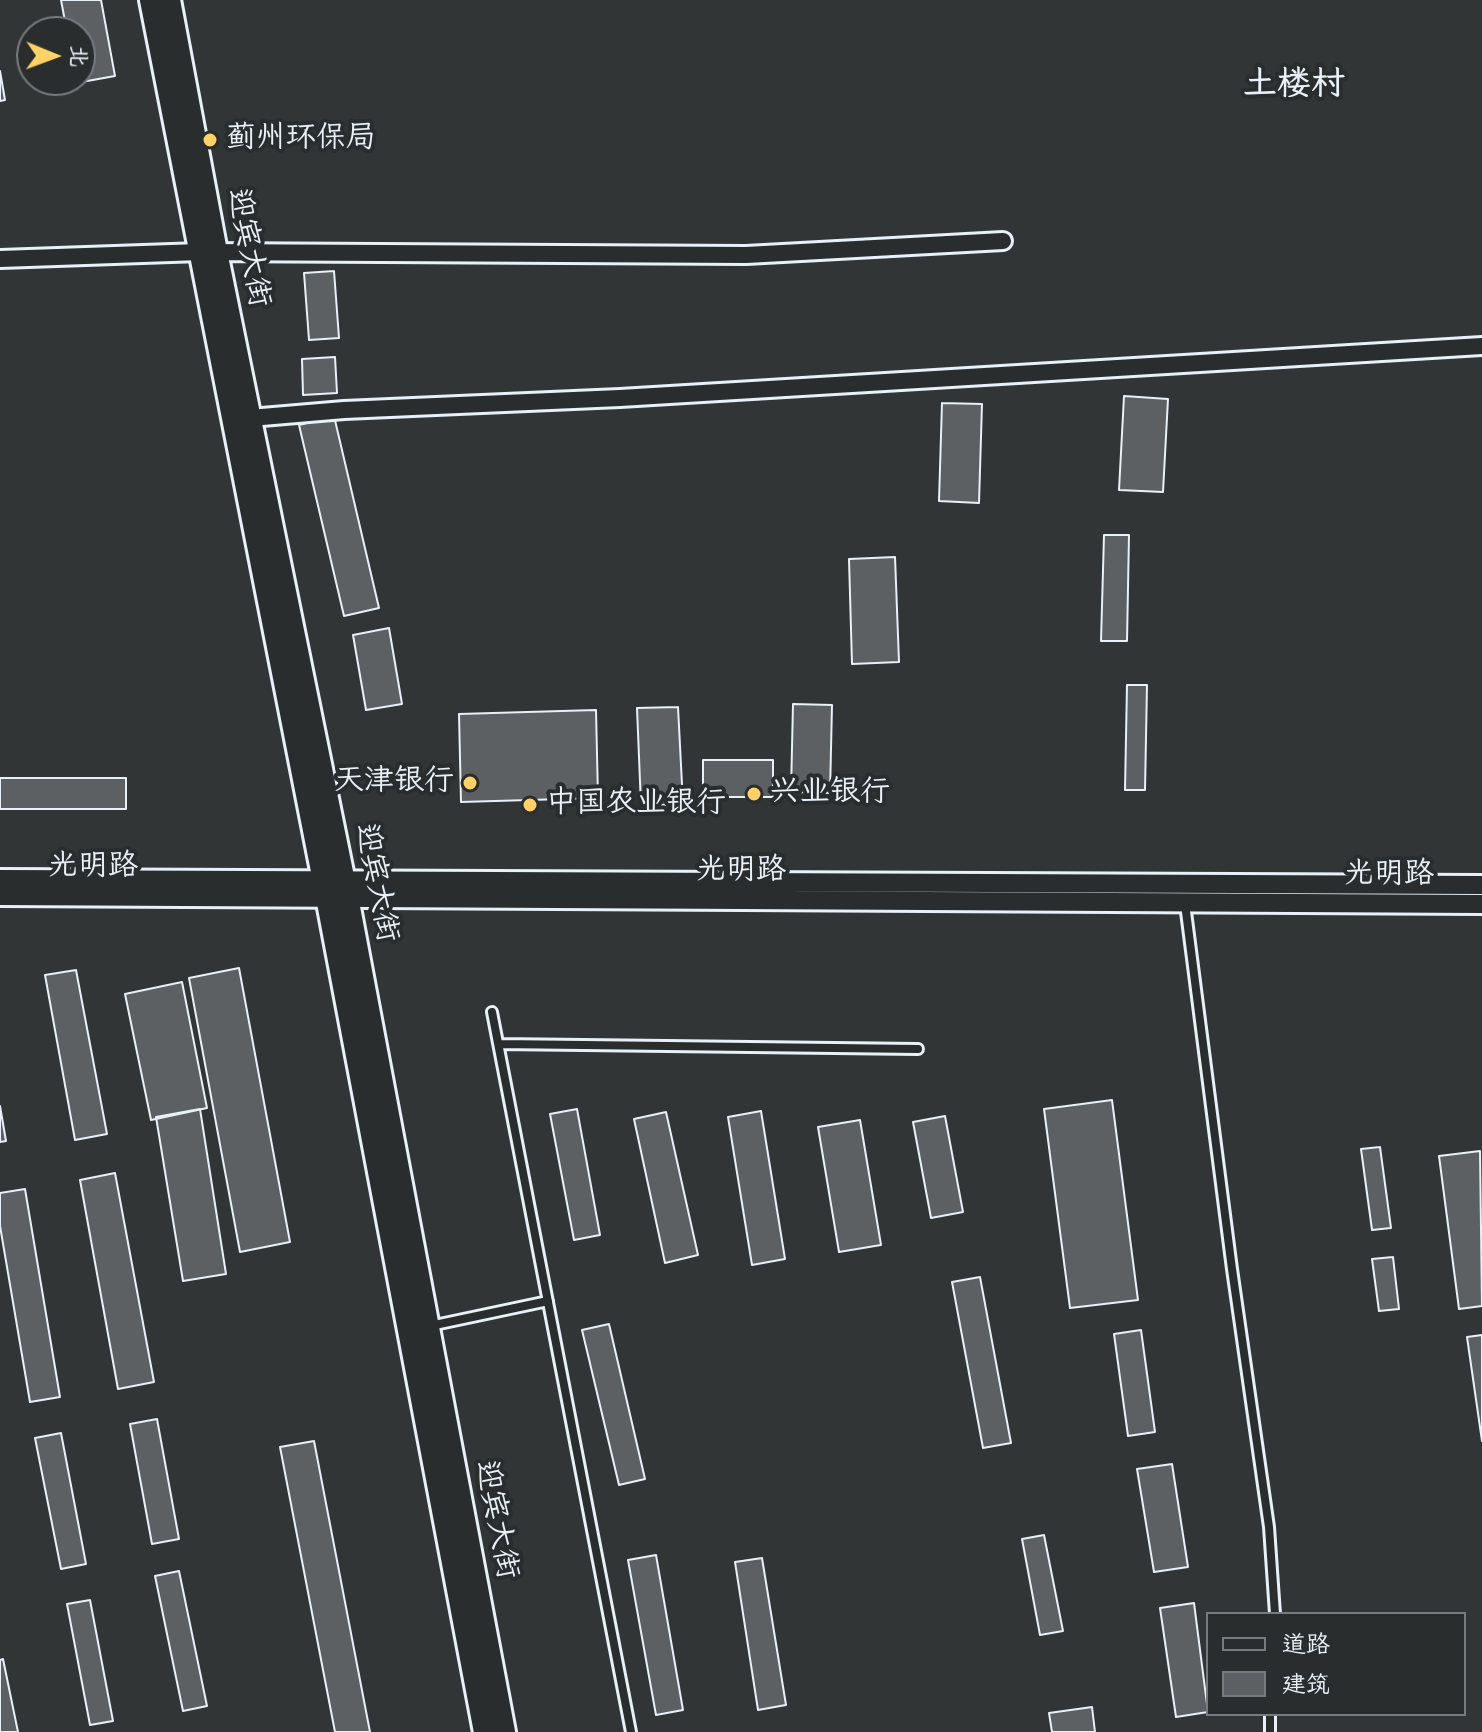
<!DOCTYPE html>
<html>
<head>
<meta charset="utf-8">
<style>
	body { margin:0 }
	#map { position:relative; width:1482px; height:1732px; overflow:hidden; background:#323536; font-family:Mynerve,"LXGW WenKai TC",sans-serif }
	canvas { display:block }
	.legend { position:absolute; left:1206px; top:1612px; width:260px; height:104px; box-sizing:border-box; background:#2a2d2e; border:2px solid #767b7f; margin:0; padding:10px 14px; list-style:none; font-size:24px; color:#e8f1f8 }
	.legend li { display:flex; align-items:center; gap:16px; height:40px }
	.legend b { width:40px; border:2px solid #767b7f }
	.north { position:absolute; left:16px; top:16px; width:80px; height:80px; box-sizing:border-box; background:#2a2d2e; border:2px solid #767b7f; border-radius:50%; rotate:91deg; font-size:22px; font-weight:700; line-height:32px; text-align:center; color:#e8f1f8 }
	.north::after { content:''; display:block; margin:auto; width:28px; height:36px; background:#ffd166; clip-path:polygon(50% 0,100% 100%,50% 72%,0 100%) }
</style>
</head>
<body>
<div id="map">
<canvas width="1482" height="1732"></canvas>
<ul class="legend">
<li><b style="height:10px;background:#2a2d2e"></b>道路</li>
<li><b style="height:22px;background:#5c6063"></b>建筑</li>
</ul>
<div class="north">北</div>
</div>
<script>
const c = document.querySelector('canvas').getContext('2d');
c.lineJoin = 'round';
function fillPath(path, color) { c.fillStyle = color; c.fill(path, 'evenodd'); }
const toPath = rows => new Path2D(rows.map(r => 'M' + r).join(''));
function strokePath(path, color, width, dash) { c.strokeStyle = color; c.lineWidth = width; c.lineCap = dash ? 'butt' : 'round'; c.setLineDash(dash || []); c.stroke(path); }
function drawText(font, color, halo, rows, align = 'center') {
  c.font = font + ' Mynerve,"LXGW WenKai TC",sans-serif'; c.lineWidth = 8; c.setLineDash([]); c.textBaseline = 'middle'; c.strokeStyle = halo; c.fillStyle = color; for (const [text, x, y, turn = 0] of rows) {
    c.save(); c.translate(x, y); c.rotate((+turn || 0) * Math.PI / 180); c.textAlign = isNaN(turn) ? turn : align; if (halo) c.strokeText(text, 0, 0); c.fillText(text, 0, 0); c.restore();
  }
}
const building = toPath([
	[61,0,101,0,115,76,76,83,76,80,80,80,80,32,67,32,61,0],
	[0,71,5,100,0,101,0,71],
	[334,271,339,338,309,340,304,273,334,271],
	[335,357,337,393,303,395,302,359,335,357],
	[1124,396,1168,399,1163,492,1119,490,1124,396],
	[942,403,982,404,979,503,939,501,942,403],
	[334,416,379,608,344,616,299,425,334,416],
	[1104,535,1129,535,1127,641,1101,641,1104,535],
	[895,557,899,662,852,664,849,559,895,557],
	[389,628,402,704,366,710,353,635,389,628],
	[1127,685,1147,685,1145,790,1125,790,1127,685],
	[793,704,832,705,830,793,791,792,793,704],
	[678,707,683,804,641,806,637,708,678,707],
	[596,710,598,798,461,802,459,714,596,710],
	[703,760,773,760,773,797,703,797,703,760],
	[0,778,126,778,126,809,0,809,0,778],
	[239,968,290,1242,240,1252,189,978,239,968],
	[76,970,107,1134,75,1140,45,975,76,970],
	[182,982,207,1108,151,1120,125,994,182,982],
	[1112,1100,1138,1300,1070,1308,1044,1109,1112,1100],
	[0,1106,6,1141,0,1142,0,1106],
	[200,1109,226,1274,183,1281,156,1117,200,1109],
	[577,1109,600,1235,574,1240,550,1114,577,1109],
	[761,1111,785,1259,752,1265,728,1117,761,1111],
	[666,1112,698,1255,665,1263,634,1119,666,1112],
	[945,1116,963,1212,931,1218,913,1122,945,1116],
	[860,1120,881,1245,839,1252,818,1127,860,1120],
	[1380,1147,1391,1228,1372,1230,1361,1149,1380,1147],
	[1480,1151,1482,1306,1459,1309,1439,1156,1480,1151],
	[115,1173,154,1382,118,1389,80,1180,115,1173],
	[25,1189,60,1397,30,1402,0,1226,0,1193,25,1189],
	[1393,1257,1399,1309,1379,1311,1372,1259,1393,1257],
	[980,1277,1011,1443,983,1448,952,1282,980,1277],
	[609,1324,645,1479,619,1485,582,1330,609,1324],
	[1141,1330,1155,1432,1128,1436,1114,1334,1141,1330],
	[1482,1335,1482,1441,1467,1337,1482,1335],
	[157,1419,179,1539,152,1544,130,1424,157,1419],
	[61,1433,86,1564,61,1569,35,1438,61,1433],
	[314,1441,370,1732,335,1732,280,1447,314,1441],
	[1172,1464,1188,1567,1154,1572,1137,1469,1172,1464],
	[1044,1535,1063,1631,1040,1635,1022,1539,1044,1535],
	[656,1555,683,1710,656,1715,628,1560,656,1555],
	[762,1558,786,1705,758,1710,735,1562,762,1558],
	[179,1571,207,1706,183,1711,155,1576,179,1571],
	[90,1600,113,1721,90,1725,67,1604,90,1600],
	[1194,1603,1208,1712,1176,1717,1160,1608,1194,1603],
	[3,1659,18,1732,0,1732,0,1660,3,1659],
	[1092,1707,1095,1732,1052,1732,1049,1713,1092,1707]
]);
const service = toPath([
	[1185,904,1232,1269,1269,1527,1275,1614],
	[492,1012,631,1732],
	[499,1044,918,1049],
	[430,1326,548,1301],
	[1270,1714,1270,1732]
]);
const minor = toPath([
	[0,259,200,252,746,255,1003,241],
	[250,418,344,410,620,398,1482,346]
]);
const tertiary = toPath([
	[0,879,1482,885],
	[0,896,1482,904]
]);
const secondary = toPath([
	[151,0,324,881,485,1732],
	[169,0,216,252,347,897,504,1732]
]);
const markers = [
	[210,140,8,"#ffd166"],
	[470,783,8,"#ffd166"],
	[754,794,8,"#ffd166"],
	[530,805,8,"#ffd166"]
];
const poiNames = [
	["蓟州环保局",226,140],
	["天津银行",454,783,"right"],
	["兴业银行",770,794],
	["中国农业银行",546,805]
];
const streetNames = [
	["迎宾大街",247,248,79],
	["光明路",93,868],
	["光明路",741,872],
	["光明路",1389,876],
	["迎宾大街",375,883,79],
	["迎宾大街",495,1520,79]
];
const quarterNames = [
	["土楼村",1294,87]
];
fillPath(building, '#5c6063');
strokePath(building, '#e8f1f8', 2);
strokePath(service, '#e8f1f8', 14);
strokePath(minor, '#e8f1f8', 22);
strokePath(tertiary, '#e8f1f8', 24);
strokePath(secondary, '#e8f1f8', 28);
strokePath(service, '#2a2d2e', 8);
strokePath(minor, '#2a2d2e', 16);
strokePath(tertiary, '#2a2d2e', 18);
strokePath(secondary, '#2a2d2e', 22);
for (const [x, y, r, color] of markers) { const dot = new Path2D(); dot.arc(x, y, r, 0, 2 * Math.PI); c.fillStyle = color; c.fill(dot); strokePath(dot, '#2a2d2e', 3); }
drawText('30px', '#e8f1f8', '#2a2d2e', poiNames, 'left');
drawText('30px', '#e8f1f8', '#2a2d2e', streetNames);
drawText('bold 34px', '#e8f1f8', '#2a2d2e', quarterNames);
</script>
</body>
</html>
